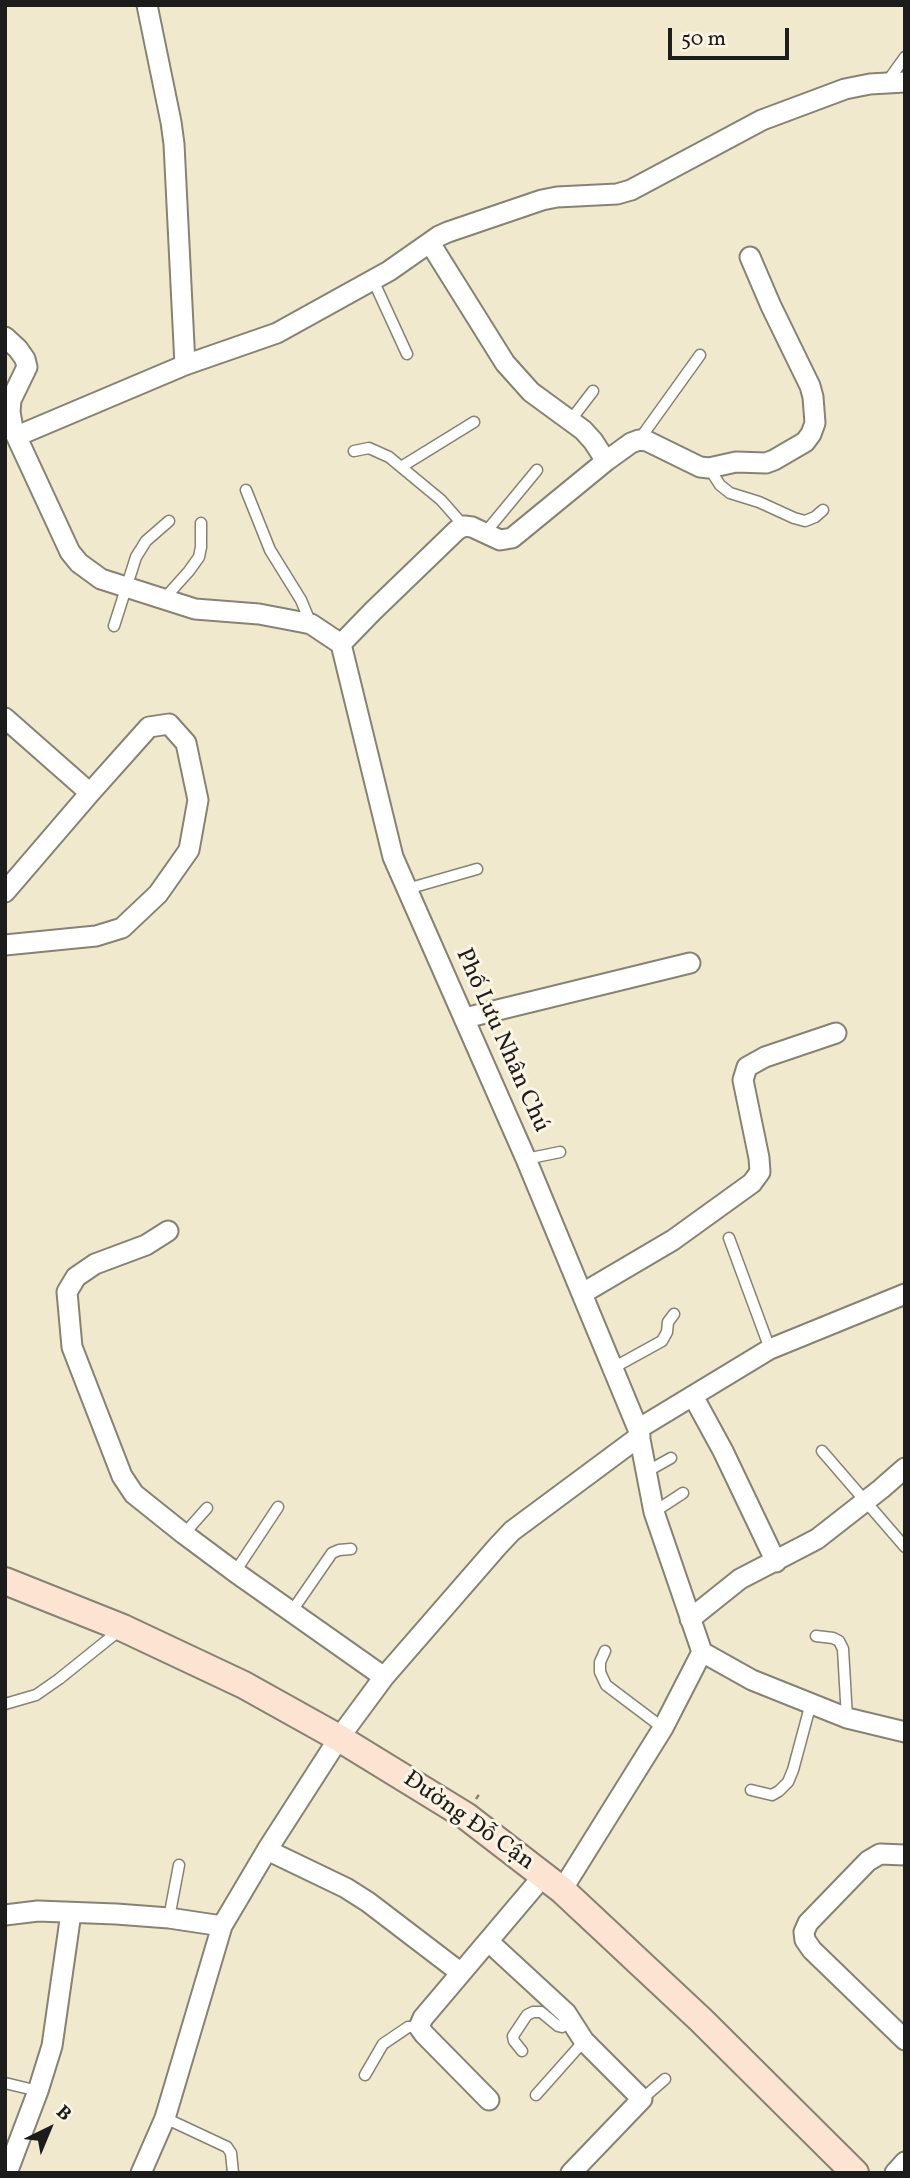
<!DOCTYPE html>
<html>
<head>
<meta charset="utf-8">
<style>
	body { margin:0 }
	#map { position:relative; width:910px; height:2178px; overflow:hidden; background:#f1e9cd; font-family:Vollkorn,serif }
	canvas { display:block }
	.frame { position:absolute; inset:0; border:7px solid #1c1c1c; pointer-events:none }
	.north { position:absolute; left:14px; top:2094px; width:70px; height:70px; -webkit-text-stroke:5px #fcf5e5; paint-order:stroke; rotate:43deg; font-size:19px; font-weight:700; line-height:28px; text-align:center; color:#1c1c1c }
	.north::after { content:''; display:block; margin:auto; width:24px; height:32px; background:#1c1c1c; clip-path:polygon(50% 0,100% 100%,50% 72%,0 100%) }
	.scale { position:absolute; left:668px; top:28px; width:121px; height:32px; box-sizing:border-box; border:4px solid #1c1c1c; border-top:0; padding-left:9px; font-size:21px; line-height:24px; white-space:nowrap; color:#1c1c1c; -webkit-text-stroke:5px #fcf5e5; paint-order:stroke }
</style>
</head>
<body>
<div id="map">
<canvas width="910" height="2178"></canvas>
<div class="frame"></div>
<div class="north">B</div>
<div class="scale">50 m</div>
</div>
<script>
const c = document.querySelector('canvas').getContext('2d');
c.lineJoin = 'round';
const toPath = rows => new Path2D(rows.map(r => 'M' + r).join(''));
function strokePath(path, color, width, dash) { c.strokeStyle = color; c.lineWidth = width; c.lineCap = dash ? 'butt' : 'round'; c.setLineDash(dash || []); c.stroke(path); }
function drawText(font, color, halo, rows, align = 'center') {
  c.font = font + ' Vollkorn,serif'; c.lineWidth = 6; c.setLineDash([]); c.textBaseline = 'middle'; c.strokeStyle = halo; c.fillStyle = color; for (const [text, x, y, turn = 0] of rows) {
    c.save(); c.translate(x, y); c.rotate((+turn || 0) * Math.PI / 180); c.textAlign = isNaN(turn) ? turn : align; if (halo) c.strokeText(text, 0, 0); c.fillText(text, 0, 0); c.restore();
  }
}
const path = toPath([
	[476,1799,480,1793]
]);
const lane = toPath([
	[887,82,905,57],
	[373,280,407,354],
	[570,421,593,391],
	[639,440,700,355],
	[354,451,369,448,389,457,441,500,464,526],
	[401,467,474,422],
	[709,468,720,485,730,493,759,502,794,518,805,521,815,517,823,510],
	[246,490,270,550,301,600,311,624],
	[485,533,537,470],
	[164,599,189,571,199,557,201,547,201,523],
	[114,626,136,557,146,541,169,521],
	[407,889,477,869],
	[526,1159,560,1152],
	[729,1238,770,1349],
	[613,1368,662,1341,667,1332,668,1322,674,1314],
	[822,1451,905,1547],
	[646,1472,671,1458],
	[654,1512,683,1493],
	[184,1534,207,1508],
	[235,1572,278,1507],
	[292,1611,332,1553,339,1550,351,1549],
	[816,1636,833,1638,839,1641,843,1649,847,1718],
	[605,1651,600,1662,600,1672,606,1685,663,1728],
	[5,1704,36,1695,59,1679,120,1630],
	[751,1790,772,1795,779,1791,788,1782,793,1770,811,1703],
	[169,1918,179,1865],
	[522,2051,514,2041,513,2036,527,2015,533,2012,541,2012,558,2026,562,2027,572,2021],
	[365,2075,383,2044,408,2027,419,2027],
	[5,2083,38,2091],
	[536,2095,584,2041],
	[642,2099,665,2079],
	[165,2118,227,2147,231,2153,233,2173]
]);
const street = toPath([
	[147,5,171,122,174,144,185,365],
	[430,243,505,363,531,392,583,430,593,441,606,461],
	[5,337,18,349,25,359,27,367,11,400,10,412,13,429,70,552,79,563,101,579,195,609,259,614,301,622,311,624,341,644,393,857,526,1159,638,1429,654,1512,702,1652,752,1680,847,1718,905,1732],
	[17,436,185,365,277,333,389,271,439,236,448,232,542,200,557,197,617,194,631,190,762,120,845,89,870,84,905,82],
	[341,644,373,611,457,530,464,526,472,527,500,540,512,538,606,461,631,443,639,440,647,441,700,467,709,468,736,462,766,463,774,460,805,442,811,434,815,423,813,397,810,386,771,306,750,257],
	[5,718,90,793],
	[5,892,90,793,149,727,169,724,186,743,198,800,189,850,158,894,122,928,96,936,5,945],
	[465,1018,690,963],
	[168,1231,146,1245,95,1264,76,1277,67,1292,72,1347,122,1476,134,1494,184,1534,235,1572,384,1677],
	[583,1293,673,1240,752,1183,760,1172,759,1158,743,1080,747,1067,765,1057,836,1033],
	[693,1396,723,1451,776,1562],
	[638,1429,770,1349,905,1294],
	[690,1619,740,1579,817,1539,881,1489,905,1468],
	[267,1850,346,1888,368,1902,461,1973],
	[905,1855,880,1854,868,1861,808,1923,804,1932,805,1940,812,1950,905,2040],
	[562,1890,663,1728,702,1652],
	[5,1915,38,1911,116,1914,169,1918,222,1926],
	[489,1942,566,2013,584,2041,642,2099,571,2173],
	[489,2100,424,2034,419,2027,423,2018,544,1875],
	[7,2173,38,2091,52,2046,71,1913],
	[141,2173,165,2118,222,1926,267,1850,339,1738,384,1677,497,1547,512,1531,640,1436],
	[895,2173,905,2162]
]);
const secondary = toPath([
	[5,1581,123,1628,244,1685,339,1738,466,1816,562,1890,701,2020,855,2173]
]);
const streetNames = [
	["Phố Lưu Nhân Chú",501,1041,66],
	["Đường Đỗ Cận",468,1822,35]
];
strokePath(lane, '#868274', 13);
strokePath(street, '#868274', 23);
strokePath(secondary, '#868274', 30);
strokePath(path, '#868274', 2.5, [5, 5]);
strokePath(lane, '#fff', 10);
strokePath(street, '#fff', 19);
strokePath(secondary, '#fde3d1', 26);
drawText('24px', '#1c1c1c', '#fcf5e5', streetNames);
</script>
</body>
</html>
